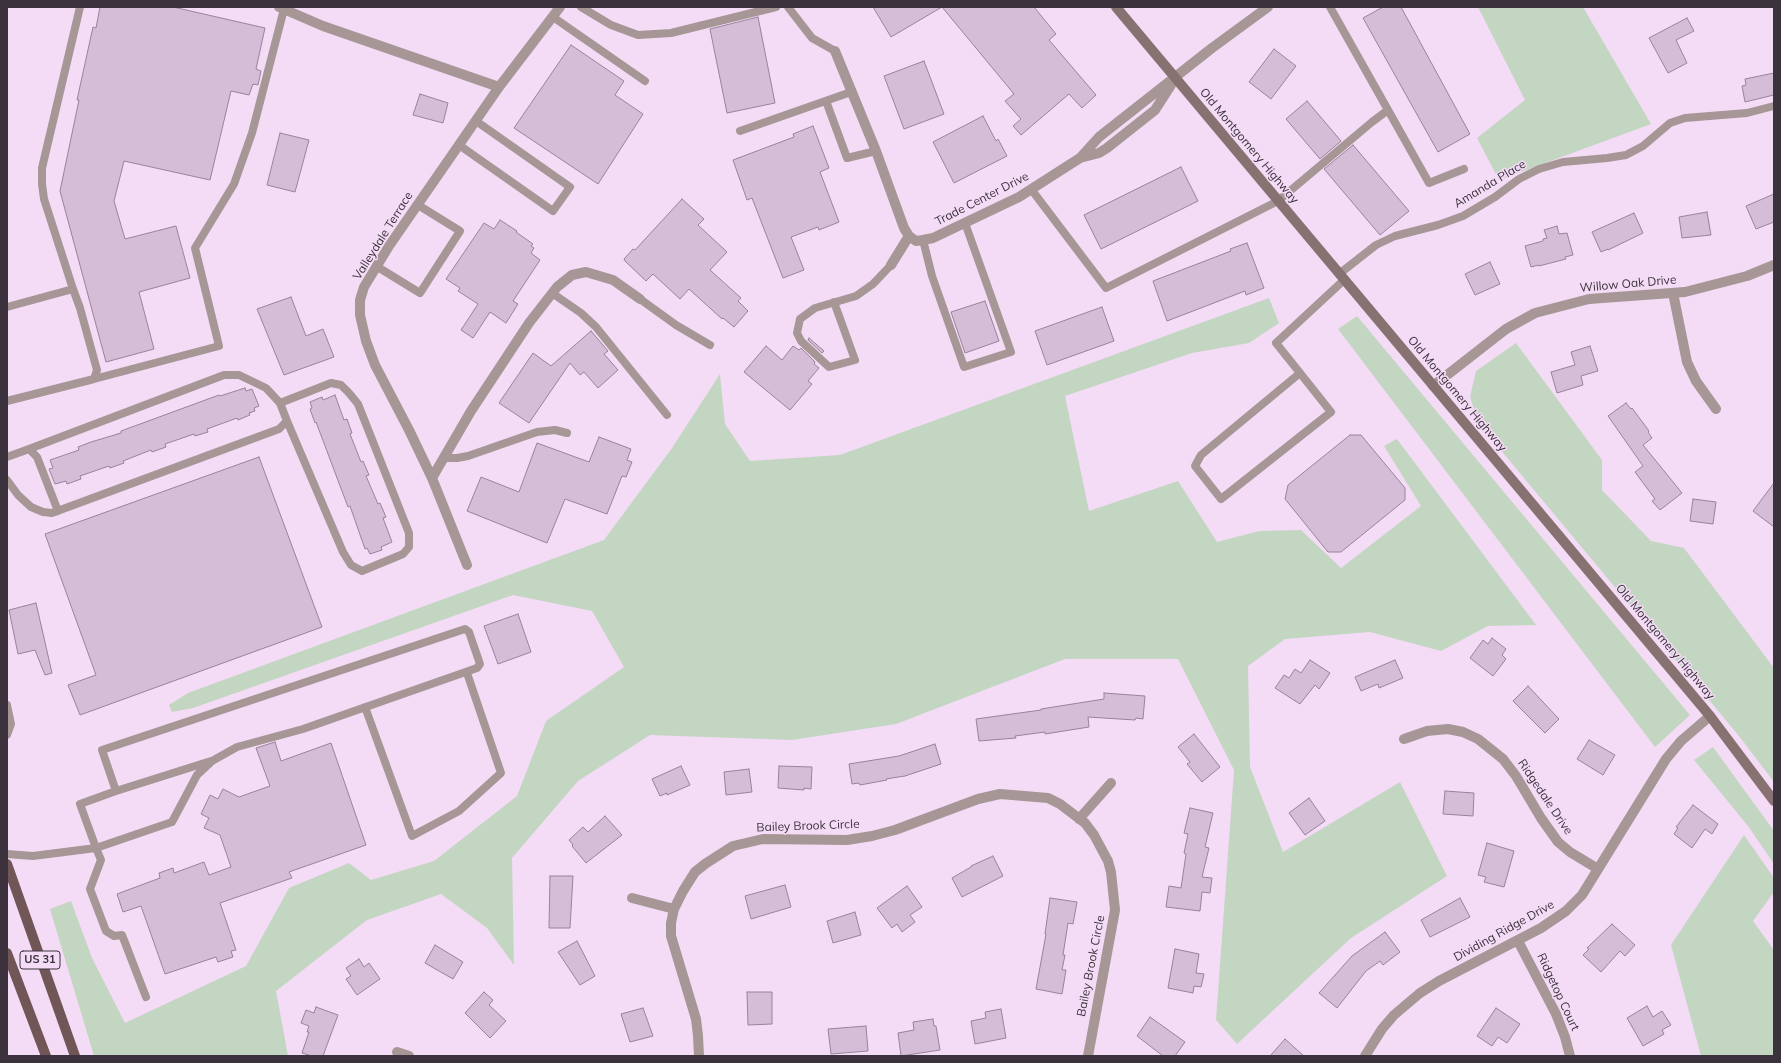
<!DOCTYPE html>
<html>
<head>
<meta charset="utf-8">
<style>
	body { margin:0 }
	#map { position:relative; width:1781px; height:1063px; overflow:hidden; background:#f4dcf6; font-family:Mulish,sans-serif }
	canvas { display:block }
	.frame { position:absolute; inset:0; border:8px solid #3c323d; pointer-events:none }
</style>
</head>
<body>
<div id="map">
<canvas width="1781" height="1063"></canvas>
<div class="frame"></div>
</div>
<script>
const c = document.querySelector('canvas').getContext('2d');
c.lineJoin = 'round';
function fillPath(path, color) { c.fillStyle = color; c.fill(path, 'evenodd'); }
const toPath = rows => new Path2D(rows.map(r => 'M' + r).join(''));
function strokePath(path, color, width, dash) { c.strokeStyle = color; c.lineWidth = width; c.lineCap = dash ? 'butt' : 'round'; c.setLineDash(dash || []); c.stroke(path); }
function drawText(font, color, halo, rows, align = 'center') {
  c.font = font + ' Mulish,sans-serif'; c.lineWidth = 3; c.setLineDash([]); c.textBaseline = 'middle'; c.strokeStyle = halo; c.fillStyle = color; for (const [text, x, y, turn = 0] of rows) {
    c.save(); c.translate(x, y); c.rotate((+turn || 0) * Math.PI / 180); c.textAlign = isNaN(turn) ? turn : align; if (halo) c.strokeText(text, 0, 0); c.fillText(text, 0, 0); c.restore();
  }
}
const green = toPath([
	[1478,7,1583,7,1651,124,1499,180,1477,138,1525,100],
	[1269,298,1279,323,1249,343,1192,353,1065,396,1089,511,1178,481,1217,542,1259,531,1301,530,1341,568,1421,506,1384,446,1397,439,1536,625,1488,626,1441,651,1370,632,1285,639,1248,666,1250,767,1283,852,1400,782,1447,876,1351,938,1237,1044,1216,1020,1234,770,1178,659,1065,659,896,724,792,740,650,735,578,781,512,858,514,965,487,928,441,894,367,920,276,991,288,1056,94,1056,50,909,71,901,92,958,125,1023,246,966,289,888,349,863,371,880,434,861,517,796,546,721,624,667,592,611,513,595,193,708,172,712,169,705,188,693,604,540,672,448,720,374,725,424,750,461,840,455],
	[1357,316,1690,715,1655,747,1338,329],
	[1516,343,1602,460,1602,490,1651,541,1684,548,1774,668,1774,782,1739,736,1479,424,1470,397,1476,371],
	[1713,747,1774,831,1774,864,1748,826,1694,760],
	[1744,835,1774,878,1774,892,1753,921,1774,950,1774,1056,1701,1056,1671,945]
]);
const building = toPath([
	[100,7,173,7,265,28,256,69,261,71,258,85,253,84,249,95,231,91,210,180,124,161,114,201,125,239,176,226,190,278,139,292,154,349,106,362,60,191,79,100,77,100,93,27,96,28,100,7],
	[873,7,1034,7,1056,34,1049,40,1096,95,1082,108,1069,94,1021,135,1013,126,1021,119,1005,101,1014,94,942,7,891,37,873,7],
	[1383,7,1401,7,1470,134,1438,152,1363,18,1383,7],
	[758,17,775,103,727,113,710,29,758,17],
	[1687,18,1694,31,1676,40,1687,63,1668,73,1649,38,1687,18],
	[571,45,624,81,615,95,643,114,598,184,514,128,571,45],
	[1274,49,1296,66,1271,99,1249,82,1274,49],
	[924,61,944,114,904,129,884,76,924,61],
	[1774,73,1774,95,1745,102,1742,86,1746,85,1745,79,1774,73],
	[420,94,448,103,443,123,413,115,420,94],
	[1307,101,1341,141,1320,159,1286,119,1307,101],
	[983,116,996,141,998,139,1007,156,954,183,933,142,983,116],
	[813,126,829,168,820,172,839,222,819,230,818,227,791,237,804,270,783,278,752,198,747,200,733,160,794,137,793,134,813,126],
	[280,133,309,140,295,192,267,185,280,133],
	[1353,145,1409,211,1380,235,1324,169,1353,145],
	[1181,167,1198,201,1101,249,1084,215,1181,167],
	[1774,194,1774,222,1756,229,1746,206,1774,194],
	[682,199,704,219,698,225,727,252,710,270,741,298,738,301,748,311,734,327,723,318,722,319,689,289,680,299,653,274,646,281,625,261,624,259,633,249,635,250,682,199],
	[1707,212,1711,235,1682,238,1679,217,1707,212],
	[1634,213,1643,233,1608,250,1608,249,1601,252,1592,232,1634,213],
	[500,220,517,231,516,232,533,244,531,246,534,248,531,253,540,260,513,301,518,304,506,323,490,312,473,338,461,330,478,304,458,291,460,288,446,279,484,223,494,229,500,220],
	[1557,226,1559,234,1567,233,1573,255,1565,257,1566,259,1539,266,1539,265,1531,267,1525,246,1543,241,1543,239,1547,238,1544,230,1557,226],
	[1247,243,1264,288,1246,295,1245,291,1167,321,1153,281,1231,251,1230,249,1247,243],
	[1490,262,1500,284,1475,295,1465,274,1490,262],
	[291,297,306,336,323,329,334,357,284,375,257,309,291,297],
	[985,301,999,341,965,353,951,312,985,301],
	[1102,307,1114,341,1047,365,1035,331,1102,307],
	[591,331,608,351,604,354,618,370,598,388,584,372,580,375,570,363,529,423,499,403,533,353,551,366,591,331],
	[809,338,824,351,822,353,808,340,809,338],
	[766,346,782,360,793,346,799,350,801,348,815,362,814,364,819,368,808,381,812,384,790,410,744,372,766,346],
	[1590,346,1598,371,1581,376,1583,385,1557,393,1551,372,1575,365,1571,352,1590,346],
	[245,388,246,391,252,389,259,406,254,408,255,411,249,413,250,415,238,420,237,418,207,429,208,432,195,436,194,434,165,444,166,447,152,452,151,450,123,461,124,463,110,468,109,466,80,476,81,479,67,484,66,481,55,484,49,469,53,468,50,460,79,450,78,447,91,442,121,433,121,431,219,395,220,396,245,388],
	[335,395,344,420,347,419,352,433,350,434,361,462,363,461,369,475,366,476,378,504,380,503,386,517,383,518,392,542,381,547,382,550,370,554,367,548,365,549,350,506,348,507,316,422,315,423,310,409,312,408,310,402,322,397,323,400,335,395],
	[1626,403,1631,409,1632,408,1649,431,1648,432,1652,438,1643,445,1682,493,1660,510,1652,501,1655,499,1635,472,1643,466,1608,416,1626,403],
	[1350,435,1361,435,1405,488,1405,500,1341,552,1328,552,1285,499,1288,485,1350,435],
	[599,437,631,449,627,460,632,462,626,477,622,476,607,514,565,499,547,543,467,511,481,477,519,492,537,443,589,462,599,437],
	[259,457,322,627,80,715,68,685,96,675,45,534,259,457],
	[1774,483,1774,527,1753,511,1774,483],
	[1693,499,1716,502,1713,524,1690,521,1693,499],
	[36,603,52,673,45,675,35,650,18,654,9,610,36,603],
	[518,614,531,652,498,664,484,626,518,614],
	[1492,638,1506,649,1502,655,1506,659,1493,676,1470,658,1483,640,1488,644,1492,638],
	[1310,660,1330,673,1319,689,1315,685,1300,704,1275,688,1284,675,1289,678,1295,669,1301,673,1310,660],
	[1395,660,1403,678,1379,688,1378,684,1361,691,1355,677,1395,660],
	[1528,686,1559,719,1545,733,1513,701,1528,686],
	[1104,693,1145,696,1143,719,1136,718,1135,720,1088,717,1089,727,1045,734,1045,732,1015,736,1016,738,979,741,976,719,1041,710,1041,709,1104,699,1104,693],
	[1194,734,1220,767,1202,782,1187,764,1190,762,1178,747,1194,734],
	[1589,740,1615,755,1603,775,1577,759,1589,740],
	[275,742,281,761,331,743,366,845,289,872,292,878,220,903,236,950,231,951,233,957,218,962,216,957,165,974,141,906,123,912,117,894,160,878,159,873,173,868,174,873,204,862,209,875,231,867,220,835,204,828,209,818,201,814,210,795,218,799,223,789,239,797,270,786,256,748,275,742],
	[935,744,941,764,905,776,886,779,887,780,860,785,859,783,852,784,849,764,899,756,935,744],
	[681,766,690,785,667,795,667,793,660,796,652,779,681,766],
	[779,766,812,767,811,789,804,788,804,790,778,788,779,766],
	[749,769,752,792,726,795,724,772,749,769],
	[1445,791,1474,793,1473,816,1443,814,1445,791],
	[1309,798,1325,821,1305,835,1289,813,1309,798],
	[1693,805,1718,824,1712,834,1705,829,1692,848,1674,834,1678,828,1676,827,1693,805],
	[1190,808,1213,813,1205,847,1209,848,1202,877,1212,878,1210,893,1202,892,1200,911,1166,907,1169,886,1181,888,1186,854,1184,853,1188,834,1184,833,1190,808],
	[605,816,622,835,586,863,572,846,573,845,569,840,583,827,588,832,605,816],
	[1487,843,1514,851,1504,887,1484,882,1486,877,1478,875,1487,843],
	[993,856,1003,876,962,897,952,878,971,867,971,866,993,856],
	[550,876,573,876,570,928,549,928,550,876],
	[785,885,791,907,751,919,745,896,785,885],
	[907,886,922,907,910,915,915,922,902,932,897,924,892,928,877,908,907,886],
	[1050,898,1077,902,1073,924,1068,923,1063,955,1065,955,1062,970,1066,970,1062,994,1036,989,1046,934,1045,934,1050,898],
	[1460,898,1470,917,1430,937,1421,920,1460,898],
	[855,912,861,935,833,943,827,921,855,912],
	[1612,924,1635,945,1625,956,1620,951,1601,972,1583,955,1589,949,1587,948,1612,924],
	[1385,932,1400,952,1383,965,1380,961,1366,971,1337,1008,1319,993,1352,956,1385,932],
	[577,941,595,976,580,985,558,952,577,941],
	[435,945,463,962,453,979,425,963,435,945],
	[1175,949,1199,954,1196,973,1204,974,1201,987,1194,986,1193,993,1168,988,1175,949],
	[359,959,364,967,369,963,380,979,357,995,346,979,351,976,346,968,359,959],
	[484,992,493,1000,489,1005,506,1021,490,1038,465,1013,484,992],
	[747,992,772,992,772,1024,748,1025,747,992],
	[1647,1006,1653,1017,1662,1011,1671,1025,1662,1030,1664,1034,1643,1046,1627,1018,1647,1006],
	[316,1007,338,1015,323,1056,312,1056,302,1053,309,1032,307,1032,309,1026,301,1023,306,1010,314,1013,316,1007],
	[643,1008,653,1036,630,1042,621,1014,643,1008],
	[1496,1008,1520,1024,1507,1043,1498,1037,1492,1046,1477,1036,1496,1008],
	[1001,1009,1006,1038,975,1044,971,1021,986,1018,985,1012,1001,1009],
	[1150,1017,1185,1042,1175,1056,1163,1056,1137,1036,1150,1017],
	[933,1019,934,1026,936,1026,940,1050,901,1056,898,1033,914,1030,913,1022,933,1019],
	[866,1026,868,1051,831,1054,828,1029,866,1026],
	[1285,1039,1304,1056,1270,1056,1285,1039]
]);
const lane = toPath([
	[581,7,611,25,638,35,671,33,776,7],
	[788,7,812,38,835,51],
	[553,17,645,81],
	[826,101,847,158,876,151],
	[1388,110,1429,183,1464,169],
	[740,131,851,92],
	[459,145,553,211,570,187,476,121],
	[1031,189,1106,288,1278,201,1372,122,1388,110,1330,7],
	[923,240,932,276,964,367,1011,352,965,223],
	[376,266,420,293,460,231,418,205],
	[1339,274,1376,245,1395,236,1438,225,1463,216,1495,197,1519,179,1539,169,1563,162,1607,158,1626,155,1643,146,1670,123,1685,118,1747,113,1774,106],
	[552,293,581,313,596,327,667,415],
	[640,299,676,325,710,345],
	[834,302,855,360,829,367,801,341,797,333,800,319,815,308,856,296,873,284,891,265],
	[7,307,73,289,44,199,42,184,42,168,80,7],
	[1300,373,1201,455,1195,466,1221,499,1331,412,1300,373,1276,343,1344,280],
	[94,379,219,346,195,248,234,184,252,133,284,9],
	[7,401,94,379,97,370,80,308,73,289],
	[280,403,331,383,341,385,349,393,358,404,409,533,409,547,403,554,362,571,351,565,343,552,287,421],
	[7,457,29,449,37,457,58,511],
	[444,458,457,458,468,456,537,432,555,430,567,433],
	[7,480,18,495,31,507,43,512,52,513,279,429,287,421,280,403,266,388,239,375,224,375,29,449],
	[7,705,11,724,7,735],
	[365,707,412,836,459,811,501,773,467,673],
	[116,791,211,761],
	[7,854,33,856,96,848,172,822,197,775,212,761,237,747,303,729,477,668,480,664,469,632,465,629,102,750,116,791,80,804,96,848,101,860,90,889,106,931,114,936,122,935,146,997]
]);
const street = toPath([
	[279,7,323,26,499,87],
	[835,51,876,151,904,228,909,236,916,241,923,240,933,238,1019,197,1080,158,1099,137,1212,48,1268,7],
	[1080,158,1099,153,1107,148,1155,110,1171,85],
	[891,265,909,236],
	[1673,293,1687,362,1696,381,1716,409],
	[1433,386,1506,329,1535,313,1589,299,1685,292,1747,276,1774,265],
	[432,478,471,411,529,323,557,287,572,275,586,272,613,280,640,299],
	[467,565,432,478,409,430,375,365,366,341,360,315,360,300,364,287,389,246,499,87,560,7],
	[1404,739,1427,731,1448,729,1463,732,1478,739,1503,759,1516,776,1541,818,1558,842,1570,852,1598,869],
	[1079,819,1111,783],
	[632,898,674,909],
	[1518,941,1556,1014,1565,1037,1570,1056],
	[397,1052,409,1056],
	[699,1056,698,1036,696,1019,671,936,671,923,674,909,683,891,695,872,705,864,733,846,763,839,847,840,872,836,895,830,978,799,1000,794,1048,798,1060,804,1085,823,1094,835,1108,861,1111,872,1115,910,1088,1056],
	[1365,1056,1382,1029,1394,1015,1420,993,1439,981,1541,928,1566,911,1582,895,1666,759,1681,741,1710,716]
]);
const secondary = toPath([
	[1116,7,1710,716,1774,801]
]);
const primary = toPath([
	[7,864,75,1056],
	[7,953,46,1056]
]);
const shields = [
	[40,960,40]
];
const shieldNames = [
	["US 31",40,960]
];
const streetNames = [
	["Old Montgomery Highway",1249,146,50],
	["Amanda Place",1490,184,-31],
	["Trade Center Drive",982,199,-27],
	["Valleydale Terrace",383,236,-58],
	["Willow Oak Drive",1628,284,-5],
	["Old Montgomery Highway",1457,394,50],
	["Old Montgomery Highway",1665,642,50],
	["Ridgedale Drive",1545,797,56],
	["Bailey Brook Circle",808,826,-2],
	["Dividing Ridge Drive",1504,931,-29],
	["Bailey Brook Circle",1091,966,-79],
	["Ridgetop Court",1558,992,65]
];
fillPath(green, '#c3d6c2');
fillPath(building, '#d5bdd7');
strokePath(building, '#98829a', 1);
strokePath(lane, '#a69696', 8);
strokePath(street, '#a69696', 10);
strokePath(secondary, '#877171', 10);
strokePath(primary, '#715657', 10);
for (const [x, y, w] of shields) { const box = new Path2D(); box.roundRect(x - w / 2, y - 9, w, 18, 3); c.fillStyle = '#f4dcf6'; c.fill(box); strokePath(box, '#3c323d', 1); }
drawText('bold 11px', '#3c323d', null, shieldNames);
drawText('12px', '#3c323d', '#f4dcf6', streetNames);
</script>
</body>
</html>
